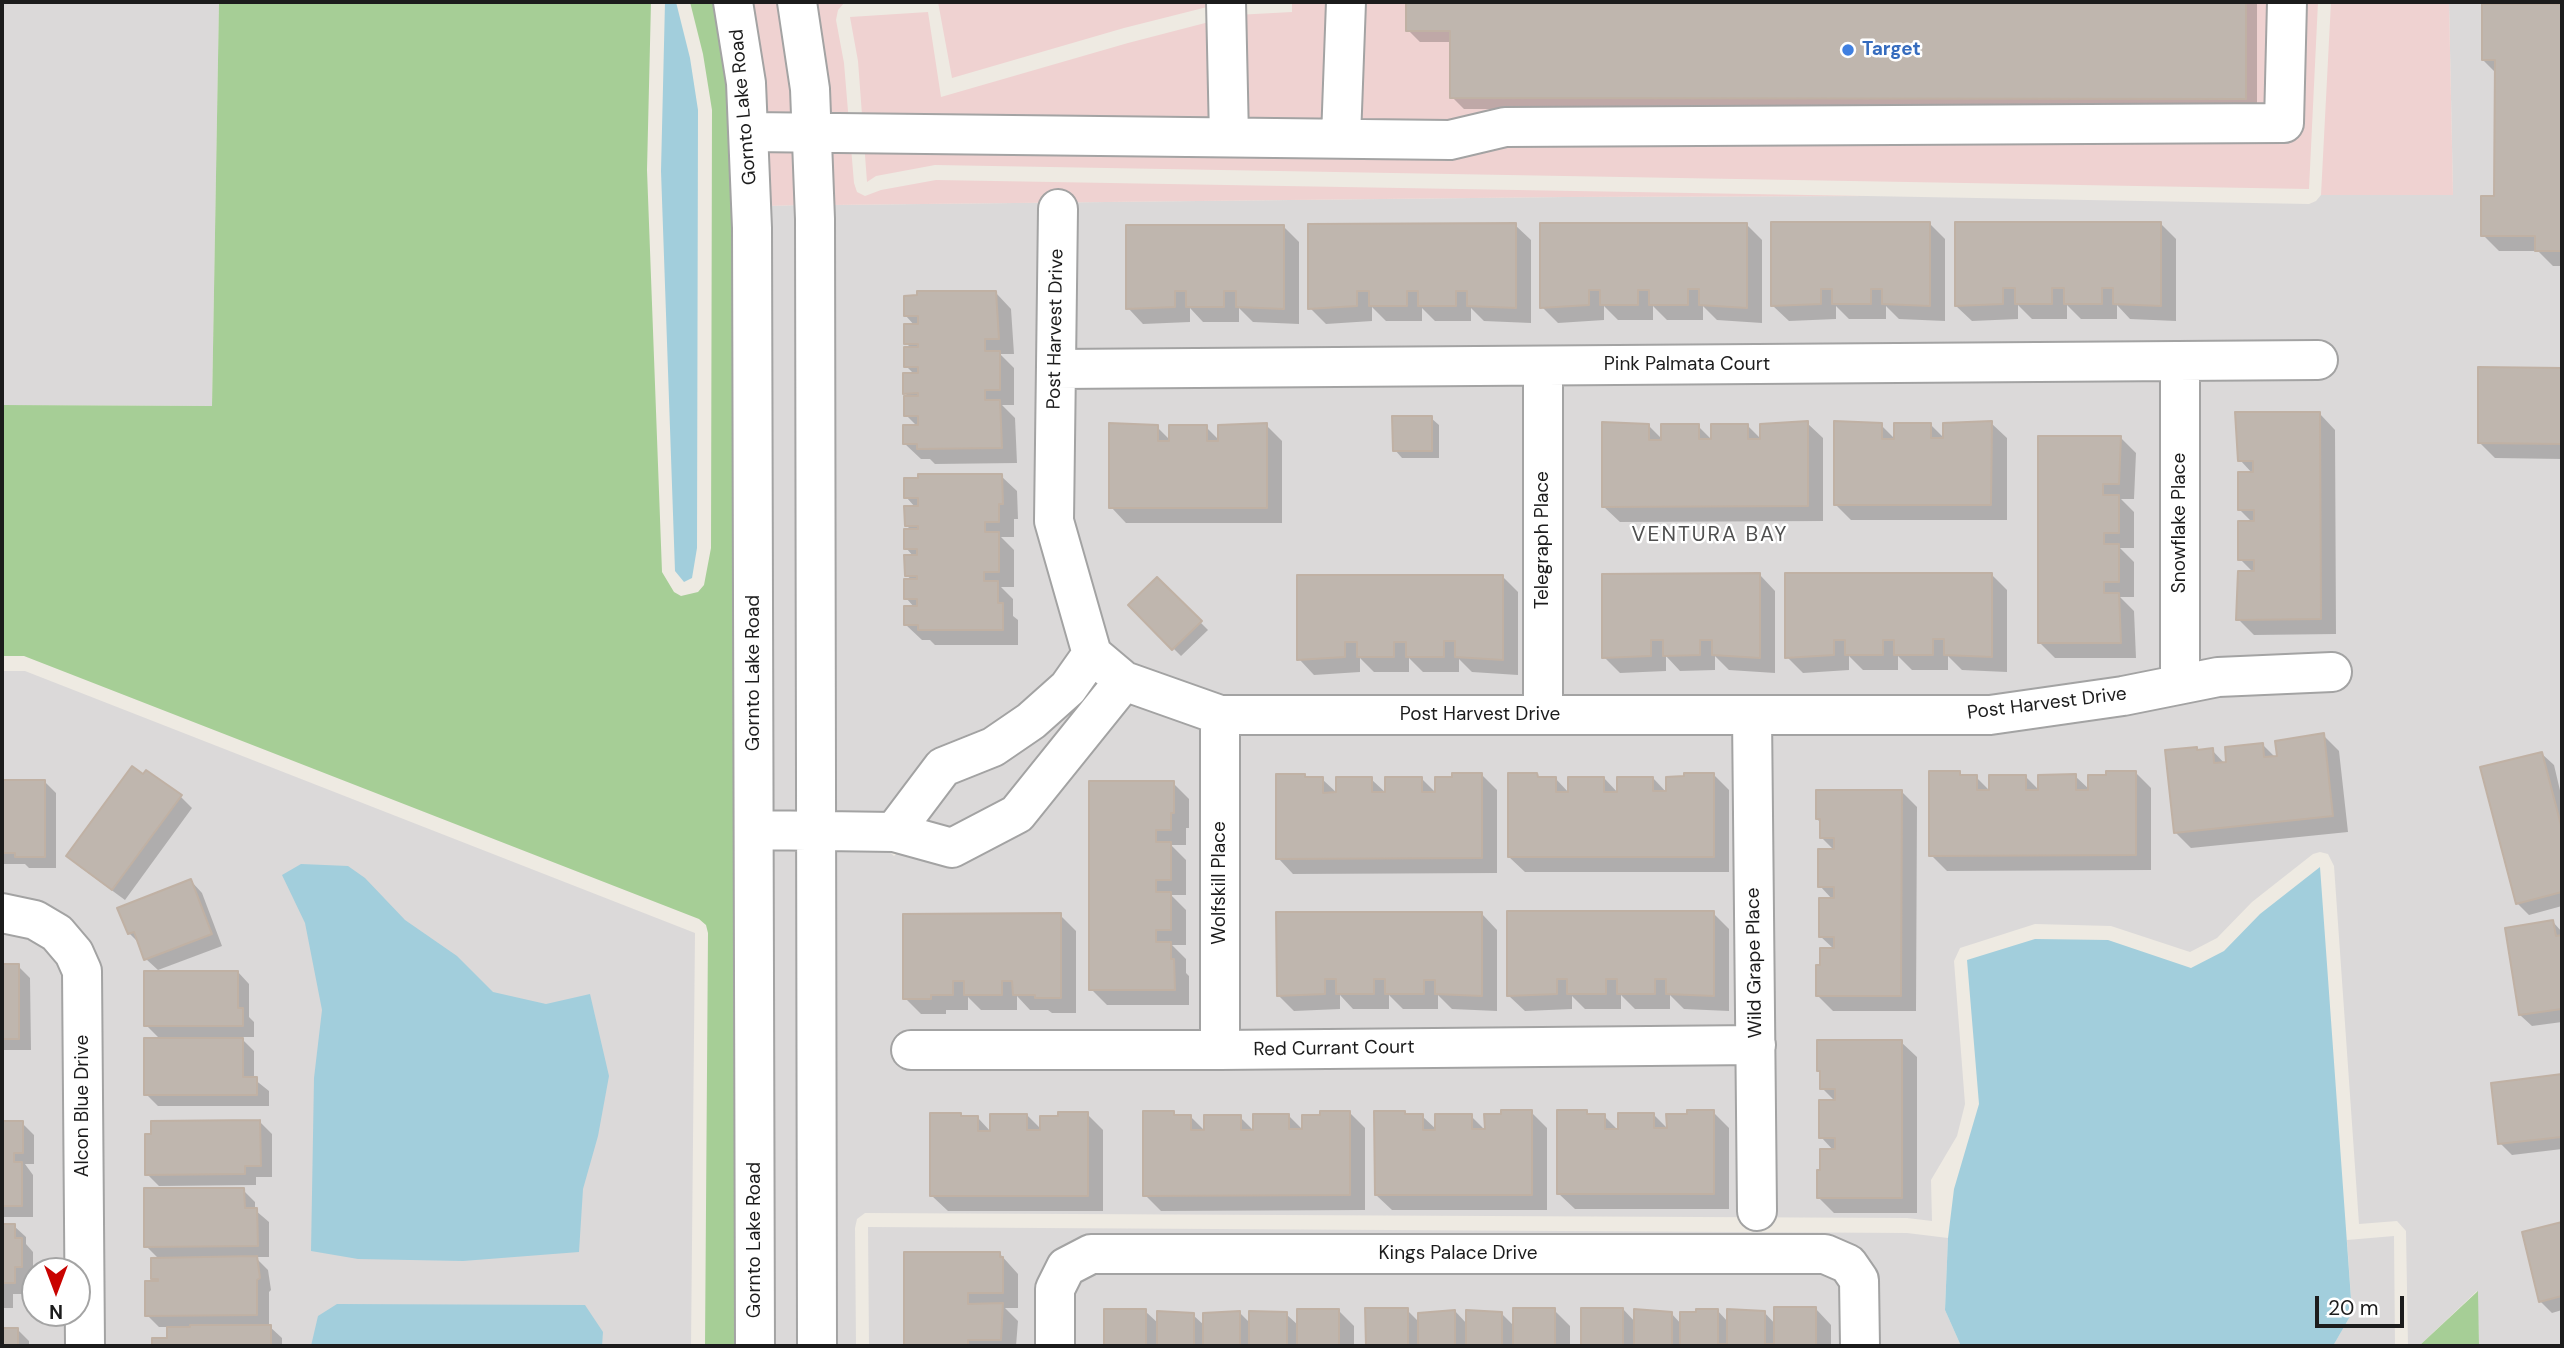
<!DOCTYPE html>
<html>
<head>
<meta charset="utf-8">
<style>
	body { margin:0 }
	#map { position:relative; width:2564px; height:1348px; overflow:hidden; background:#eeeae2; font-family:"DM Sans",sans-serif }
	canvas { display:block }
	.frame { position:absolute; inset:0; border:4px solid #1c1c1c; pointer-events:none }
	.north { position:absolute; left:21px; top:1257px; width:70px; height:70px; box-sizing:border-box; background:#fff; border:2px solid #a4a4a4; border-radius:50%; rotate:180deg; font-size:19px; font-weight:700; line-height:28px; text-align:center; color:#1c1c1c }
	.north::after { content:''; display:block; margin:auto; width:24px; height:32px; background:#c90300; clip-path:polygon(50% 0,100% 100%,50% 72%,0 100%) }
	.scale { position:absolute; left:2315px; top:1296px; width:89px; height:32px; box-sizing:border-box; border:4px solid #1c1c1c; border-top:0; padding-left:9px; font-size:21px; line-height:24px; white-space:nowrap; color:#1c1c1c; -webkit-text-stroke:5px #fff; paint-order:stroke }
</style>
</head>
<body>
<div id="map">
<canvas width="2564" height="1348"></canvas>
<div class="frame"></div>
<div class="north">N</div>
<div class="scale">20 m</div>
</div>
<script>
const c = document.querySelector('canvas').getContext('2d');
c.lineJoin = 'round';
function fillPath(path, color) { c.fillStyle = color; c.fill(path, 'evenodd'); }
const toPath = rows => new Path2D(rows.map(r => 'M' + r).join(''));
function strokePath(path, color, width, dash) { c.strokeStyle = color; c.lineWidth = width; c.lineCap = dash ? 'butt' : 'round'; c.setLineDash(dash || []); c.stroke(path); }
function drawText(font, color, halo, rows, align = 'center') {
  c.font = font + ' "DM Sans",sans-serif'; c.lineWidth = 5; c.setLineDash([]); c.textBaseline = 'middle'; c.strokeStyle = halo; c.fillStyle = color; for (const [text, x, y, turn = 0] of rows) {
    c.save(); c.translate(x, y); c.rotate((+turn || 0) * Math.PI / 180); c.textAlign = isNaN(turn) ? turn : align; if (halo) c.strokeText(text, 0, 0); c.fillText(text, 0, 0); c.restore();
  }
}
const residential = toPath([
	[2,2,219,2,212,406,2,405],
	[2449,2,2562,2,2562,1346,2479,1346,2477,1291,2419,1346,2408,1346,2406,1231,2397,1221,2359,1224,2334,866,2328,854,2320,852,2313,854,2252,902,2217,938,2190,952,2111,926,2035,924,1960,948,1954,961,1965,1104,1957,1136,1931,1180,1932,1221,1907,1218,865,1213,857,1219,855,1228,856,1346,833,1346,833,848,887,849,894,856,899,851,949,865,1007,800,950,829,882,811,881,814,833,813,831,205,1564,197,1866,196,2309,204,2316,201,2321,195,2453,195],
	[800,205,802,813,770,813,767,206],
	[2,671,25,671,695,933,691,1346,2,1346],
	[35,1271,77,1271,77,1313,35,1313],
	[770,848,802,848,802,1346,771,1346],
	[868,1227,1907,1233,1948,1238,1945,1310,1961,1346,869,1346],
	[2394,1236,2395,1346,2333,1346,2352,1313,2347,1240]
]);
const commercial = toPath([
	[748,2,781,2,795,91,800,205,767,206],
	[812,2,862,2,844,3,838,10,836,20,844,63,854,183,857,192,865,196,881,190,936,180,1866,196,1564,197,831,205],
	[938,2,1227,2,1124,28,952,78],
	[1292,2,2318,2,2309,189,935,165,876,176,867,182,858,61,850,17,928,12,941,97,1128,43,1236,15,1292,12],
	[2331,2,2449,2,2453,195,2321,195]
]);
const forest = toPath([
	[219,2,651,2,647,170,662,572,674,592,681,596,698,592,704,585,711,548,712,110,703,54,690,2,716,2,734,133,740,1346,705,1346,708,933,706,925,699,919,24,656,2,656,2,405,212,406],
	[2478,1291,2479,1346,2419,1346]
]);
const water = toPath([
	[665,2,676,2,690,58,698,110,697,548,692,578,684,582,675,571,661,171],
	[301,864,348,866,365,878,405,920,457,956,493,992,546,1004,590,994,609,1076,598,1136,583,1189,579,1252,463,1261,358,1259,311,1251,314,1078,322,1010,305,923,282,875],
	[2320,867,2352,1313,2333,1346,1961,1346,1945,1310,1948,1238,1954,1189,1979,1104,1967,960,2035,939,2108,940,2191,968,2224,951,2260,914],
	[337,1304,585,1305,603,1332,602,1346,311,1346,318,1316]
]);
const shadow = toPath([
	[1408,2,2257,2,2257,110,1464,109,1452,97,1452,42,1420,42,1408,30],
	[2484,6,2562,6,2562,266,2553,266,2538,251,2499,251,2483,235,2496,198,2496,73,2483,60],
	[1929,223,1945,239,1945,321,1899,319,1886,306,1886,319,1849,319,1836,306,1836,319,1789,321,1773,306],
	[2160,223,2176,239,2176,321,2130,319,2117,305,2117,319,2081,319,2067,305,2067,319,2032,319,2018,305,2018,319,1972,321,1956,306],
	[1746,224,1762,240,1762,323,1717,320,1703,306,1703,320,1667,320,1653,306,1653,320,1618,320,1604,306,1604,320,1558,323,1542,307],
	[1515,225,1531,240,1531,323,1484,321,1471,308,1471,321,1435,321,1422,308,1422,321,1386,321,1372,307,1372,321,1326,324,1310,308],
	[1283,226,1299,242,1299,324,1253,322,1239,308,1239,322,1203,322,1190,308,1190,322,1143,324,1128,308],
	[996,293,1011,309,1014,354,1000,354,1014,368,1014,405,1002,405,1015,418,1017,463,935,464,930,459,921,459,905,444,918,427,906,415,910,398,905,393,914,374,906,366,911,348,906,343,915,326,906,316],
	[2480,369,2562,369,2562,459,2495,458,2480,443],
	[2320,414,2335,430,2336,634,2254,635,2238,619,2254,573,2240,559,2253,523,2240,510,2253,474,2240,460],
	[1431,418,1439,425,1439,458,1402,458,1395,450],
	[1807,423,1823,438,1823,521,1620,522,1604,507,1649,426,1663,440,1698,426,1712,440,1748,426,1762,440],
	[1991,423,2007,438,2007,520,1851,520,1836,505,1881,425,1895,439,1931,425,1945,439],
	[1266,425,1282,441,1282,523,1126,523,1111,507,1157,427,1171,441,1206,427,1220,441],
	[2121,438,2136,453,2134,499,2121,499,2134,512,2134,548,2120,548,2134,562,2134,597,2120,597,2134,611,2136,658,2055,658,2039,642],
	[1001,476,1017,491,1018,519,1014,519,1014,537,1001,537,1014,550,1014,587,1001,587,1013,599,1013,616,1018,620,1018,645,935,645,930,640,922,640,906,625,915,608,906,598,912,580,906,575,914,557,906,548,912,531,906,525,916,508,906,497],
	[1991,574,2007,590,2007,672,1962,670,1948,656,1948,670,1912,670,1898,656,1898,670,1863,670,1849,656,1849,670,1803,673,1787,657],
	[1760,575,1775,591,1775,673,1729,670,1715,656,1715,670,1680,671,1666,656,1666,671,1620,673,1604,657],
	[1502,576,1518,592,1518,675,1472,672,1459,659,1459,672,1423,672,1409,658,1409,672,1374,672,1360,658,1360,672,1314,675,1299,659],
	[1157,579,1208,630,1181,656,1130,605],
	[2323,735,2339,751,2348,832,2191,848,2176,833,2196,748,2199,751,2212,750,2225,764,2262,744,2276,758],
	[2542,754,2554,765,2562,799,2562,906,2529,915,2517,903],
	[2135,772,2151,788,2151,870,1947,871,1931,855,1959,773,1963,777,1976,777,1991,792,2025,776,2040,791,2075,776,2090,790,2108,776],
	[1481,774,1497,790,1497,873,1293,874,1278,858,1304,775,1308,779,1322,779,1338,794,1371,779,1387,794,1421,778,1437,794,1454,778],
	[1713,774,1729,790,1729,872,1525,872,1509,857,1537,775,1540,778,1555,778,1570,794,1604,778,1619,794,1653,778,1668,794],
	[2,781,44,781,56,793,56,868,29,868,25,864,2,864],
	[1173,783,1189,799,1189,828,1186,828,1186,845,1171,845,1186,860,1186,895,1171,895,1186,910,1186,945,1172,945,1186,959,1186,973,1189,976,1189,1005,1107,1005,1091,989],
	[1901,791,1917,807,1916,1011,1833,1011,1817,995,1821,967,1834,949,1820,936,1833,900,1820,886,1835,851,1821,837,1821,823,1817,819],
	[180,796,192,808,125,900,80,867,68,856],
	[191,881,202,893,222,946,158,970,146,959,141,945,129,933],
	[1713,913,1729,929,1729,1011,1684,1009,1670,995,1670,1009,1635,1009,1621,995,1621,1009,1585,1009,1572,996,1572,1009,1525,1011,1509,996],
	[1482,914,1497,930,1497,1011,1452,1009,1438,995,1438,1009,1403,1009,1389,995,1389,1009,1353,1009,1340,995,1340,1009,1294,1011,1279,996],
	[1060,915,1076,931,1076,1013,1052,1013,1048,1010,1030,1010,1017,996,1017,1010,981,1010,968,997,968,1010,946,1010,946,1014,921,1014,905,998],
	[2553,922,2562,932,2562,1022,2532,1026,2520,1015],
	[2,966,18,966,30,978,31,1050,2,1050],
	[238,972,249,984,249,1017,254,1022,254,1037,240,1037,254,1051,254,1079,269,1091,269,1106,158,1106,146,1094,161,1040,146,1025],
	[1901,1042,1917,1057,1917,1213,1834,1213,1819,1198,1834,1151,1821,1137,1835,1101,1822,1088,1822,1073,1819,1070],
	[2562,1076,2562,1149,2512,1155,2500,1143,2493,1084],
	[1349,1112,1365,1128,1365,1210,1161,1211,1145,1195,1173,1113,1177,1117,1191,1117,1206,1132,1240,1117,1255,1132,1289,1116,1304,1131],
	[1405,1112,1408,1116,1422,1116,1437,1130,1471,1116,1486,1131,1531,1112,1547,1128,1547,1210,1392,1210,1376,1195],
	[1586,1112,1590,1116,1604,1116,1619,1131,1653,1114,1669,1130,1688,1115,1713,1112,1729,1128,1729,1209,1575,1209,1559,1194],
	[960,1114,964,1118,978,1118,991,1132,1027,1115,1042,1130,1087,1114,1103,1130,1103,1211,948,1211,932,1196],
	[260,1122,272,1134,272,1177,256,1177,256,1185,159,1186,147,1174],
	[2,1123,22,1123,34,1135,34,1164,25,1164,33,1175,33,1217,2,1217],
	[243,1190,255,1202,255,1210,269,1222,269,1257,255,1257,268,1270,271,1290,269,1292,269,1326,282,1338,282,1346,154,1346,154,1339,168,1339,168,1327,159,1327,147,1315,158,1282,153,1278,159,1259,146,1246],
	[2562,1224,2562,1310,2552,1313,2540,1301,2524,1233],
	[2,1226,14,1226,26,1237,26,1244,33,1252,33,1278,27,1278,27,1294,13,1294,13,1308,2,1308],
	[906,1254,1000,1254,1018,1274,1018,1308,1005,1308,1018,1321,1016,1346,906,1346],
	[1583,1309,1623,1309,1636,1323,1636,1310,1655,1310,1657,1313,1671,1313,1682,1325,1717,1310,1728,1322,1764,1312,1776,1325,1816,1309,1831,1325,1831,1346,1583,1346],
	[1338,1310,1354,1326,1354,1346,1105,1346,1105,1311,1145,1311,1159,1324,1193,1315,1205,1326,1239,1312,1251,1324,1286,1314,1299,1326],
	[1367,1310,1407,1310,1419,1322,1455,1311,1467,1324,1502,1314,1515,1327,1554,1310,1570,1326,1570,1346,1367,1346],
	[2,1329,17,1329,29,1341,29,1346,2,1346]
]);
const building = toPath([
	[1406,2,2246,2,2246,99,1450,98,1450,31,1406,31,1406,2],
	[2482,4,2562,4,2562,251,2535,251,2535,236,2481,236,2481,196,2494,196,2495,60,2482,60,2482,4],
	[1771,222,1930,222,1930,306,1882,304,1882,289,1871,289,1871,304,1832,304,1832,289,1821,289,1821,304,1771,306,1771,222],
	[1955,222,2161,222,2161,306,2113,304,2113,288,2102,288,2102,304,2064,304,2064,288,2052,288,2052,304,2015,304,2015,288,2003,288,2003,304,1955,306,1955,222],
	[1516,223,1516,308,1467,306,1467,291,1456,291,1456,306,1418,306,1418,291,1407,291,1407,306,1369,306,1369,291,1357,291,1357,306,1308,309,1308,224,1516,223],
	[1540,223,1747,223,1747,308,1699,305,1699,289,1688,289,1688,305,1649,305,1649,290,1638,290,1638,305,1600,305,1600,290,1589,290,1589,305,1540,308,1540,223],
	[1126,225,1284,225,1284,309,1236,307,1236,291,1224,291,1224,307,1186,307,1186,291,1175,291,1175,307,1126,309,1126,225],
	[917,291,996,291,999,339,985,339,985,351,1000,351,1000,390,985,390,985,400,1000,400,1002,448,917,449,917,444,903,444,903,425,918,425,918,416,904,416,904,396,918,396,918,393,903,394,903,373,918,373,918,367,904,367,904,347,918,347,918,344,904,344,904,324,918,324,918,316,904,316,904,296,917,295,917,291],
	[2478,367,2562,368,2562,444,2478,443,2478,367],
	[2235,412,2320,412,2321,619,2236,620,2238,571,2254,571,2254,560,2238,560,2238,521,2254,521,2254,510,2238,510,2238,472,2253,472,2253,461,2238,461,2235,412],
	[1392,416,1432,416,1432,451,1393,451,1392,416],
	[1808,421,1808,506,1602,507,1602,422,1649,424,1649,440,1661,440,1661,424,1699,424,1699,439,1711,439,1711,424,1748,424,1748,439,1760,439,1760,424,1808,421],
	[1834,421,1882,423,1882,439,1894,439,1894,423,1931,423,1931,438,1943,438,1943,423,1992,421,1991,505,1834,505,1834,421],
	[1109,423,1158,425,1158,441,1169,441,1169,425,1207,425,1207,441,1218,441,1218,425,1267,423,1267,508,1109,508,1109,423],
	[2038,436,2121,436,2119,484,2103,484,2103,495,2119,495,2119,533,2104,533,2104,544,2119,544,2119,582,2104,582,2104,593,2119,593,2121,643,2038,643,2038,436],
	[918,474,1002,474,1003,504,999,504,999,522,985,522,985,532,999,532,999,572,984,572,984,581,998,581,998,603,1003,603,1003,630,918,630,918,625,904,625,904,606,917,606,917,599,904,599,904,579,917,579,917,576,905,576,904,555,917,555,917,549,904,549,904,529,918,529,918,526,905,526,904,506,918,506,918,498,904,498,904,478,918,478,918,474],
	[1760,573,1760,658,1712,655,1712,640,1700,640,1700,655,1663,656,1663,640,1651,640,1651,656,1602,658,1602,574,1760,573],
	[1785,573,1992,573,1992,657,1944,655,1944,639,1933,639,1933,655,1894,655,1894,640,1883,640,1883,655,1845,655,1845,640,1834,640,1834,655,1785,658,1785,573],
	[1297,575,1503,575,1503,660,1455,657,1455,641,1444,641,1444,657,1406,657,1406,642,1394,642,1394,657,1357,657,1357,642,1345,642,1345,657,1297,660,1297,575],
	[1157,577,1202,621,1172,650,1128,605,1157,577],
	[2324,733,2333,816,2174,833,2165,750,2197,747,2197,750,2213,748,2214,763,2226,762,2225,747,2263,743,2264,757,2277,756,2275,741,2324,733],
	[2542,752,2562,829,2562,892,2516,904,2480,767,2542,752],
	[132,766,143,774,146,770,182,795,112,890,66,856,132,766],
	[1929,771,1960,771,1960,775,1977,775,1977,790,1989,790,1989,775,2026,775,2026,790,2038,790,2038,775,2076,774,2076,790,2088,790,2088,775,2106,775,2106,771,2136,771,2136,855,1929,856,1929,771],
	[1452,773,1482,773,1482,858,1276,859,1276,774,1305,774,1305,777,1323,777,1323,793,1336,792,1336,777,1372,777,1372,792,1385,792,1385,777,1422,777,1422,792,1435,792,1435,777,1452,777,1452,773],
	[1508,773,1537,773,1538,777,1556,777,1556,792,1568,792,1568,777,1604,777,1604,792,1617,792,1617,777,1653,777,1653,791,1666,791,1666,777,1684,776,1684,773,1714,773,1714,857,1508,857,1508,773],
	[2,780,45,780,45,857,15,857,15,853,2,853,2,780],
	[1089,781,1174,781,1174,813,1171,813,1171,830,1156,830,1156,842,1171,842,1171,880,1156,880,1156,892,1171,892,1171,930,1156,930,1156,942,1171,942,1171,959,1174,959,1175,990,1089,990,1089,781],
	[1816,790,1902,790,1901,996,1816,996,1816,965,1820,965,1820,948,1834,948,1834,937,1819,937,1819,898,1834,898,1834,887,1818,887,1818,849,1834,849,1834,838,1820,838,1820,819,1816,819,1816,790],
	[191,879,212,934,144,960,134,932,128,934,117,908,191,879],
	[1507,911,1714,911,1714,996,1666,994,1666,979,1655,979,1655,994,1617,994,1617,979,1606,979,1606,994,1567,994,1567,979,1557,979,1557,994,1507,996,1507,911],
	[1276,912,1482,912,1482,996,1435,994,1435,980,1424,980,1424,994,1385,994,1385,979,1374,979,1374,994,1336,994,1336,979,1325,979,1325,994,1277,996,1276,912],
	[1061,913,1061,998,1035,998,1035,995,1013,995,1012,981,1002,981,1002,995,964,995,964,981,953,981,953,995,931,995,931,999,903,999,903,914,1061,913],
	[2553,920,2556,936,2562,935,2562,1009,2519,1015,2505,928,2553,920],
	[2,964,19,964,19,1039,2,1039,2,964],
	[144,971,238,971,238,1008,243,1008,243,1026,144,1026,144,971],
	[144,1038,243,1038,243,1077,257,1077,257,1095,144,1095,144,1038],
	[1817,1040,1902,1040,1902,1198,1817,1198,1817,1170,1820,1170,1820,1149,1835,1149,1835,1138,1819,1138,1819,1100,1835,1100,1835,1089,1820,1089,1820,1071,1817,1071,1817,1040],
	[2562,1074,2562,1137,2498,1144,2491,1083,2562,1074],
	[1501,1110,1532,1110,1532,1195,1375,1195,1374,1111,1405,1111,1405,1114,1423,1114,1423,1130,1435,1130,1435,1114,1472,1114,1472,1129,1485,1129,1484,1114,1501,1114,1501,1110],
	[1557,1110,1587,1110,1587,1114,1605,1114,1605,1129,1618,1129,1618,1113,1654,1113,1654,1128,1667,1128,1666,1114,1687,1114,1687,1110,1714,1110,1714,1194,1557,1194,1557,1110],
	[1143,1111,1174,1111,1174,1115,1191,1115,1191,1130,1204,1130,1204,1115,1241,1115,1241,1130,1253,1130,1253,1114,1289,1114,1289,1129,1302,1129,1302,1115,1320,1115,1320,1111,1350,1111,1350,1195,1143,1196,1143,1111],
	[1058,1112,1088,1112,1088,1196,930,1196,930,1113,961,1113,961,1116,978,1116,978,1131,990,1131,990,1114,1027,1114,1027,1130,1040,1130,1040,1116,1058,1116,1058,1112],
	[260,1120,261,1166,245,1166,245,1174,145,1175,145,1134,151,1134,151,1121,260,1120],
	[2,1121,23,1121,23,1153,14,1153,14,1162,22,1162,22,1206,2,1206,2,1121],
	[144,1188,244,1188,245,1208,257,1208,258,1246,144,1247,144,1188],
	[2562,1222,2562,1296,2539,1302,2522,1232,2562,1222],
	[2,1224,15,1224,15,1238,22,1238,22,1267,15,1267,15,1283,2,1283,2,1297,2,1224],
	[904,1252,1000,1252,1000,1257,1003,1257,1003,1293,968,1293,968,1304,1003,1303,1001,1340,968,1340,968,1346,904,1346,904,1252],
	[257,1256,260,1278,257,1280,257,1315,145,1316,145,1281,158,1281,158,1279,151,1279,151,1258,257,1256],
	[1774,1307,1816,1307,1816,1346,1581,1346,1581,1308,1623,1308,1623,1345,1634,1345,1634,1309,1672,1312,1672,1345,1680,1345,1680,1312,1696,1312,1696,1309,1718,1309,1718,1344,1727,1344,1727,1309,1765,1311,1765,1344,1774,1344,1774,1307],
	[1365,1308,1408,1308,1408,1345,1418,1345,1418,1313,1455,1310,1455,1345,1466,1345,1466,1310,1502,1312,1502,1345,1513,1345,1513,1308,1555,1308,1555,1346,1366,1346,1365,1308],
	[1104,1309,1146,1309,1146,1346,1157,1346,1157,1311,1194,1313,1194,1346,1203,1346,1203,1313,1240,1311,1240,1346,1249,1346,1249,1311,1287,1312,1287,1346,1297,1346,1297,1309,1339,1309,1339,1346,1104,1346,1104,1309],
	[190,1325,271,1325,271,1346,152,1346,152,1338,167,1338,167,1327,190,1327,190,1325],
	[2,1328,18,1328,18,1346,2,1346,2,1328]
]);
const minor = toPath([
	[733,2,746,83,752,228,755,1346],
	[797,2,810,89,815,219,817,1346],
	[1226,2,1229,137],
	[750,132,1450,140,1505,127,2284,123,2287,2],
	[1341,138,1346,2],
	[1058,209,1054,521,1092,654,1124,681,1220,715,1990,715,2123,696,2218,677,2332,672],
	[1543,366,1543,715],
	[1056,369,2318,360],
	[2180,684,2180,361],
	[1220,715,1220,1050],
	[1752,715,1757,1211],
	[754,830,894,832,952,848,1017,814,1124,681],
	[894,832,943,767,993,747,1031,721,1068,688,1092,654],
	[2,913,35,920,57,933,74,953,82,971,85,1346],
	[911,1050,1220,1050,1756,1045],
	[1055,1346,1055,1289,1066,1267,1091,1254,1825,1254,1848,1264,1859,1280,1860,1346]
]);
const markers = [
	[1848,50,7,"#3f7fe0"]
];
const shopNames = [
	["Target",1862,50]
];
const streetNames = [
	["Gornto Lake Road",744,107,-95],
	["Post Harvest Drive",1056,329,-89],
	["Pink Palmata Court",1687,365],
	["Snowflake Place",2180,523,-90],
	["Telegraph Place",1543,540,-90],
	["Gornto Lake Road",754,673,-90],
	["Post Harvest Drive",2047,704,-7],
	["Post Harvest Drive",1480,715],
	["Wolfskill Place",1220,883,-90],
	["Wild Grape Place",1755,963,-91],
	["Red Currant Court",1334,1049,-1],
	["Alcon Blue Drive",83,1106,-90],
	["Gornto Lake Road",755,1240,-90],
	["Kings Palace Drive",1458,1254]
];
const neighbourhoodNames = [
	["VENTURA BAY",1710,535]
];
fillPath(residential, '#dbd9d9');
fillPath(commercial, '#efd2d1');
fillPath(forest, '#a6ce96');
fillPath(water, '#a2cedc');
fillPath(shadow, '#0003');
fillPath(building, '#bfb6ae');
strokePath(building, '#c0b1a4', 2);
strokePath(minor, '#a3a3a3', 42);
strokePath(minor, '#fff', 38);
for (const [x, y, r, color] of markers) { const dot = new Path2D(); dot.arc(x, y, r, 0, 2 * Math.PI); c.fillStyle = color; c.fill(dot); strokePath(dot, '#fff', 2.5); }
drawText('bold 19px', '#366cbe', '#fff', shopNames, 'left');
drawText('19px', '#1c1c1c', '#fff', streetNames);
c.letterSpacing = '2px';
drawText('21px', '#4f4f4f', '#fff', neighbourhoodNames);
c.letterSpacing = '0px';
</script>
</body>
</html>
